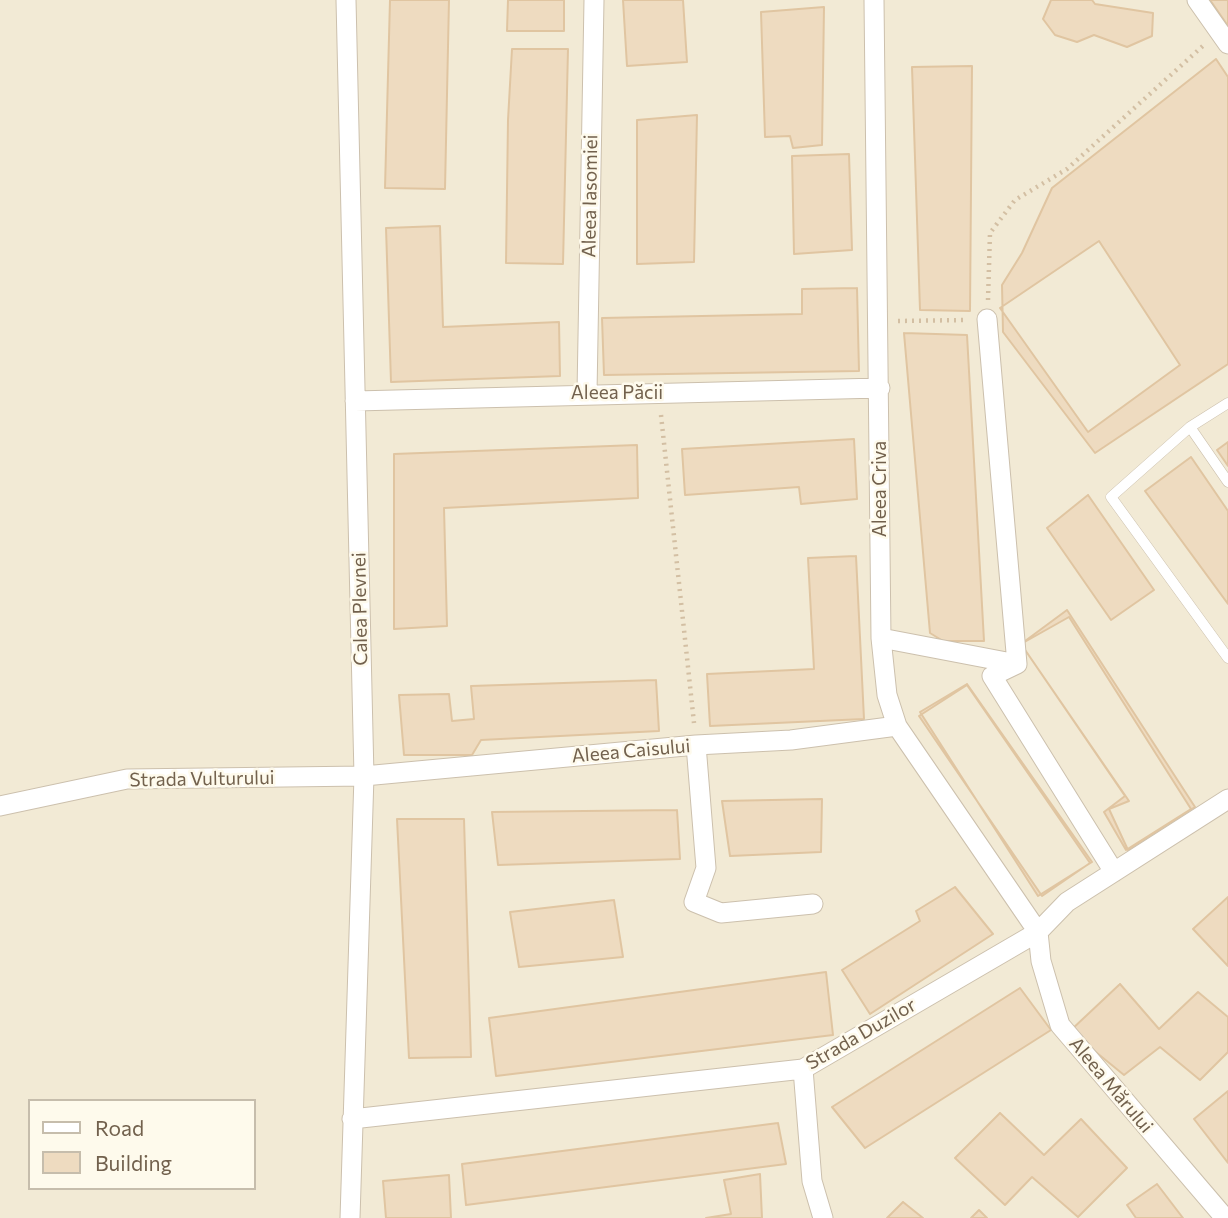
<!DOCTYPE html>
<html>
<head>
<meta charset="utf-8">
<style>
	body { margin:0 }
	#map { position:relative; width:1228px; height:1218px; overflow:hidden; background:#fbf7e6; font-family:Commissioner,sans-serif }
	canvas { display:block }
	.legend { position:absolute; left:28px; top:1099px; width:228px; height:91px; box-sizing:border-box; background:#fefaec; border:2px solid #c6bdac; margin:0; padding:9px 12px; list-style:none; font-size:21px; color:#72614d }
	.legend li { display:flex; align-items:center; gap:14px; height:35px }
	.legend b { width:35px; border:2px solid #c6bdac }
</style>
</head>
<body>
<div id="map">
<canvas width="1228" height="1218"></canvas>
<ul class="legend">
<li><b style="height:9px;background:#fff"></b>Road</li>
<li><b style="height:19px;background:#eedbc0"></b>Building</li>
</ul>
</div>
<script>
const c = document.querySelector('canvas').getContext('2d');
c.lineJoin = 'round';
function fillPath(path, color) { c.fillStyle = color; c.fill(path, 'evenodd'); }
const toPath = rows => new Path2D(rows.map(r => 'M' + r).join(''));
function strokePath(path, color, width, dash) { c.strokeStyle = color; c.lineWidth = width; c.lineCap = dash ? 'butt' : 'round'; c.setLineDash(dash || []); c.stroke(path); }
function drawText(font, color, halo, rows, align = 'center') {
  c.font = font + ' Commissioner,sans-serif'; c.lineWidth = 5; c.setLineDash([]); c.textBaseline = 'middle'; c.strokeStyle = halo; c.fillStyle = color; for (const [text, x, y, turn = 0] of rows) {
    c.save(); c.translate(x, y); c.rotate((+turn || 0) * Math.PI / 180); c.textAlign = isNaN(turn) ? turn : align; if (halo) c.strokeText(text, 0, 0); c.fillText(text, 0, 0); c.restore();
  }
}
const residential = toPath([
	[0,0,1228,0,1228,1218,0,1218],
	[30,1101,254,1101,254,1188,30,1188]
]);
const building = toPath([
	[390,0,449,0,445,189,385,188,390,0],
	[508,0,564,0,564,31,507,31,508,0],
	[623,0,683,0,687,62,627,66,623,0],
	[1092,0,1095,4,1153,13,1152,36,1127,47,1094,35,1077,42,1055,35,1043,19,1051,0,1092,0],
	[1210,0,1228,0,1228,26,1210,0],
	[824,7,822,145,793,148,790,136,765,137,761,12,824,7],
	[512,49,568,49,563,264,506,263,508,120,512,49],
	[1216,59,1228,77,1228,364,1095,453,1003,332,1002,285,1022,253,1052,188,1216,59],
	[972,66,970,311,920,310,912,67,972,66],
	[697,115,694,262,637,264,637,120,697,115],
	[849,154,852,250,794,254,792,156,849,154],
	[440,226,443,327,559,322,560,376,391,382,386,228,440,226],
	[1099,241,1180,365,1088,432,1000,308,1099,241],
	[857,288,859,371,604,375,602,318,802,314,802,289,857,288],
	[904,333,967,335,984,641,943,641,930,633,904,333],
	[854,439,857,499,801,504,799,487,685,495,682,449,854,439],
	[1228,442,1228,466,1217,450,1228,442],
	[637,445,638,498,444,508,447,626,394,629,394,454,637,445],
	[1191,457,1228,511,1228,604,1145,491,1191,457],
	[1088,495,1154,590,1111,620,1047,528,1088,495],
	[856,556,864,719,710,726,707,674,814,669,808,558,856,556],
	[1067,610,1195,807,1128,850,1109,809,1129,801,1021,644,1067,610],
	[1069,617,1191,809,1126,850,1104,812,1125,796,1021,644,1069,617],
	[656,680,659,731,481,740,472,755,404,755,399,695,449,694,452,721,474,719,471,686,656,680],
	[967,684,1092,862,1038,896,920,712,967,684],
	[967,685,1090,863,1042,896,919,716,967,685],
	[822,799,821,852,730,856,722,801,822,799],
	[677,810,680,859,498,865,492,812,677,810],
	[397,819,464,819,471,1057,409,1058,397,819],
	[955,887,993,934,870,1014,842,970,920,921,916,911,955,887],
	[1228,897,1228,966,1193,929,1228,897],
	[614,900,623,957,519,967,510,912,614,900],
	[826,972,833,1035,496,1076,489,1018,826,972],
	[1120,984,1159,1029,1198,992,1228,1017,1228,1052,1200,1080,1160,1047,1124,1075,1070,1031,1120,984],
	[1020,988,1051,1030,865,1148,832,1107,1020,988],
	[1228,1091,1228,1163,1194,1119,1228,1091],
	[1000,1113,1044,1155,1081,1119,1127,1168,1078,1217,1032,1177,1005,1205,955,1158,1000,1113],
	[778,1123,786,1164,466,1205,462,1164,778,1123],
	[760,1174,762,1218,706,1218,731,1214,724,1180,760,1174],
	[449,1175,451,1218,386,1218,383,1181,449,1175],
	[1157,1184,1183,1218,1136,1218,1127,1205,1157,1184],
	[903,1202,923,1218,887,1218,903,1202],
	[979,1210,987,1218,971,1218,979,1210]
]);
const path = toPath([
	[988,300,990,233,1015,200,1067,169,1205,44],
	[898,321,966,320],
	[661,415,694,723]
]);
const lane = toPath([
	[1228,403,1190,427,1111,497,1228,658],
	[1190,427,1228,482]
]);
const street = toPath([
	[346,0,364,776,350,1218],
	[874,0,881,638,887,695,897,726,1038,932,1041,961,1060,1025,1225,1218],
	[1197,0,1228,44],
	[987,319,1017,664,992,676,1114,872],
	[587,393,594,0],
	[355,401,880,388],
	[881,638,1017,664],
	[696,745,706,868,694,902,721,913,813,904],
	[0,806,127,779,364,776,696,745,791,740,897,726],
	[803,1069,812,1181,823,1218],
	[352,1119,803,1069,1038,932,1067,902,1228,799]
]);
const streetNames = [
	["Aleea Iasomiei",590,196,-89],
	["Aleea Păcii",617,393],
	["Aleea Criva",880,489,-90],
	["Calea Plevnei",360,609,-91],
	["Aleea Caisului",631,751,-5],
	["Strada Vulturului",202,779,-1],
	["Strada Duzilor",861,1034,-30],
	["Aleea Mărului",1111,1085,50]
];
fillPath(residential, '#f2ead5');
fillPath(building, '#eedbc0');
strokePath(building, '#e0c5a1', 2);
strokePath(lane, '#ccc0ad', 11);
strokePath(street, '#ccc0ad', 21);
strokePath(path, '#d3bfa3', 4.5, [2, 5]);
strokePath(lane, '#fff', 10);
strokePath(street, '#fff', 19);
drawText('19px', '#72614d', '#fefaec', streetNames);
</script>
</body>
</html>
